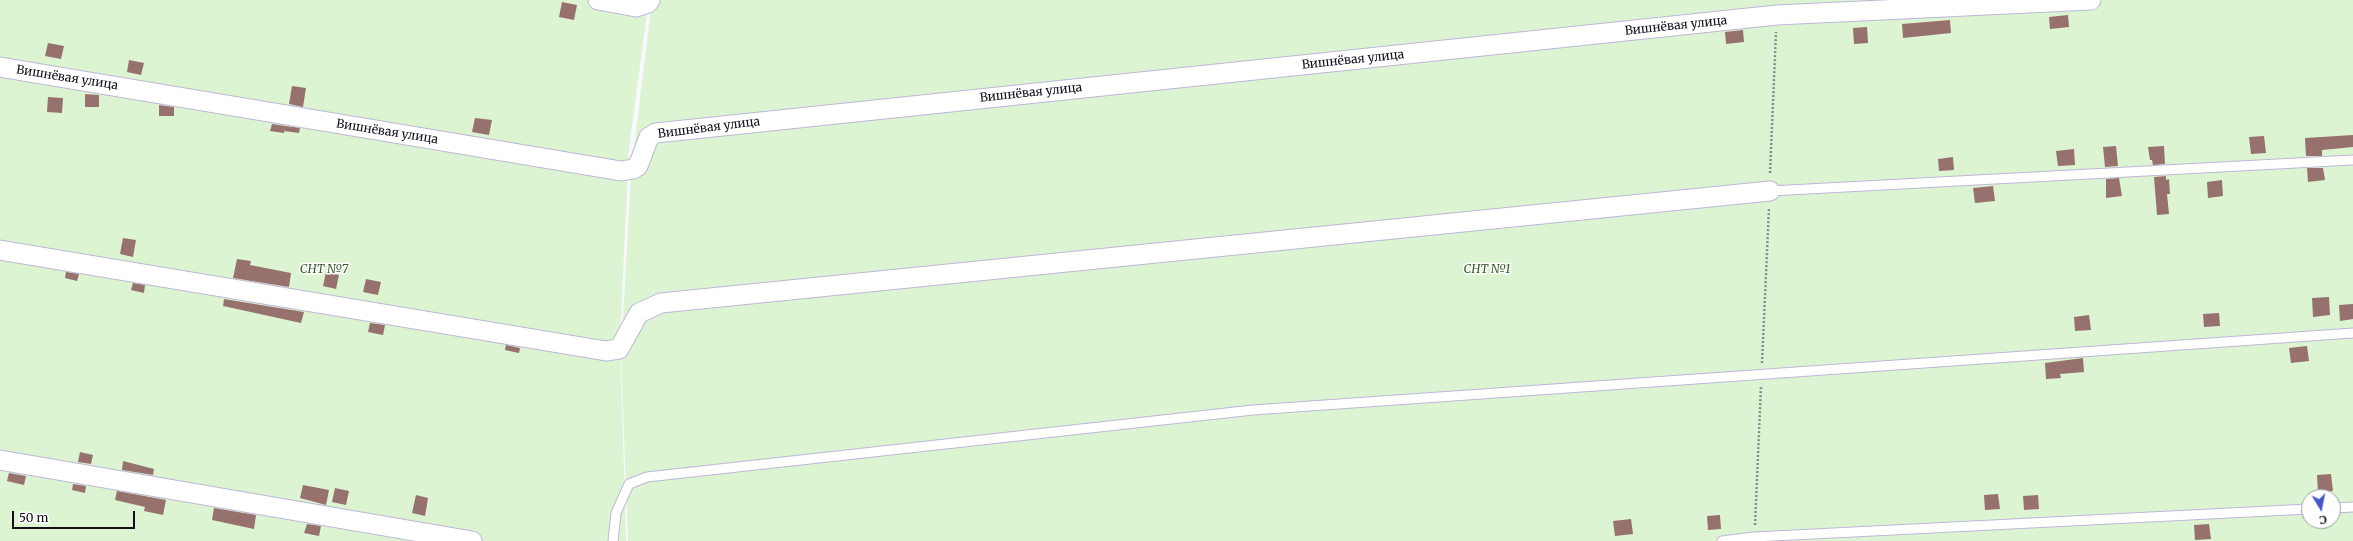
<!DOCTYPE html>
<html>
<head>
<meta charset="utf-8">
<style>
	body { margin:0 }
	#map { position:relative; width:2353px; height:541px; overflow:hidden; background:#f9f8ff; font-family:Merriweather,serif }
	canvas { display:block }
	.north { position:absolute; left:2301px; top:489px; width:40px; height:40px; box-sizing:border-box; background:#fff; border:1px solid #a09fa3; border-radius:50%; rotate:170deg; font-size:11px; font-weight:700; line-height:16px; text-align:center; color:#110e1a }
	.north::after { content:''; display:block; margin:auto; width:14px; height:18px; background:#4356ca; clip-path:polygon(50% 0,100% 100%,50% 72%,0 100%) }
	.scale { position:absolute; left:12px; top:511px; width:123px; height:18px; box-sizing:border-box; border:2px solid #110e1a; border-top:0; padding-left:5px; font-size:12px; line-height:14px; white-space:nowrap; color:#110e1a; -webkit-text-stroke:3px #fff; paint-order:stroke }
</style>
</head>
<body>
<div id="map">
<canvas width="2353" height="541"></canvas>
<div class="north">С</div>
<div class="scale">50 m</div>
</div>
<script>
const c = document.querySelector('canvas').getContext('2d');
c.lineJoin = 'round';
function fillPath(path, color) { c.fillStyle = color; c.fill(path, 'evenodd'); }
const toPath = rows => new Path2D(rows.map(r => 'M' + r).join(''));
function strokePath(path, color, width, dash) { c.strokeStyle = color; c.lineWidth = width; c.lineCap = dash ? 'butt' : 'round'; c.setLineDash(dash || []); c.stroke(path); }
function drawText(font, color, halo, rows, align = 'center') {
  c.font = font + ' Merriweather,serif'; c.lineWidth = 3; c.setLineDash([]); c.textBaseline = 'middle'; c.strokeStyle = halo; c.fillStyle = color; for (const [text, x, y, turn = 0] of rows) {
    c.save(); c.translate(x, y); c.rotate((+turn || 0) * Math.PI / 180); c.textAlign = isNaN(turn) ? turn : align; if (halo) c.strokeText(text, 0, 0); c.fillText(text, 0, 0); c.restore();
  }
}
const green = toPath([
	[0,0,646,0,648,7,629,148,620,338,626,541,0,541],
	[649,0,2353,0,2353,541,628,541,621,355,631,174,651,7],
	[2309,497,2333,497,2333,521,2309,521]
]);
const building = toPath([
	[562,2,577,5,574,20,559,17],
	[2068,15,2069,27,2050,29,2049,17],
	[1950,20,1951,33,1903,38,1902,24],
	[1867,27,1868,43,1854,44,1853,28],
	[1743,30,1744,42,1726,44,1725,32],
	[48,43,64,46,61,59,45,56],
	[129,60,144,63,141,75,127,72],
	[292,86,306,88,303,107,289,104],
	[85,94,99,95,99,107,85,107],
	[48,97,63,98,62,113,47,112],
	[159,105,174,107,174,116,159,116],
	[475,118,492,120,489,135,472,132],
	[272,124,285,126,284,133,270,131],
	[285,126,300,128,299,133,284,131],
	[2353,135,2353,147,2322,150,2322,156,2306,156,2305,138],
	[2264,136,2266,153,2251,154,2249,137],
	[2116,146,2118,166,2105,167,2103,147],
	[2164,146,2165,164,2153,165,2152,160,2150,160,2148,147],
	[2074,149,2075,165,2058,166,2056,151],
	[1953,157,1954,170,1939,171,1938,159],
	[2307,168,2323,168,2325,180,2308,182],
	[2166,176,2166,180,2169,179,2170,194,2167,194,2169,214,2157,215,2154,177],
	[2119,178,2122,196,2106,198,2106,179],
	[2222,180,2223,196,2208,198,2207,182],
	[1993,186,1995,201,1975,203,1973,188],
	[123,238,136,240,133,257,120,254],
	[237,259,251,261,250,265,291,273,289,287,233,278],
	[66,272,79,274,77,281,65,278],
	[326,272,339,275,336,289,323,286],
	[366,279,381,282,378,295,363,292],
	[133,283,145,285,144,293,131,290],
	[2329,297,2330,315,2313,317,2312,298],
	[224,299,304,312,301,323,223,306],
	[2353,304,2353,319,2340,321,2339,305],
	[2219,313,2220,326,2204,327,2203,314],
	[2089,315,2091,330,2075,331,2074,317],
	[370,323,385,325,383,335,368,332],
	[506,345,520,348,519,353,505,350],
	[2307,346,2309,361,2291,363,2289,348],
	[2083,358,2084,372,2060,374,2061,378,2046,379,2045,363],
	[80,452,93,455,91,464,78,462],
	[123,461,154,469,153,475,122,470],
	[9,473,26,476,24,485,7,481],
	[2331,474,2333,491,2318,492,2317,475],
	[73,484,86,486,85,493,72,490],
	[303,485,329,490,326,505,300,498],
	[335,488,349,491,346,505,332,502],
	[117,491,166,500,163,515,144,511,145,507,115,500],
	[1998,494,2000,509,1985,510,1984,495],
	[416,495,428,498,425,516,412,513],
	[2038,495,2039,509,2024,510,2023,496],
	[214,508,256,515,254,529,212,520],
	[1720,515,1721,529,1708,530,1707,516],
	[1631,519,1633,534,1615,536,1613,521],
	[307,524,321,526,319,536,304,533],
	[2209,524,2211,539,2195,540,2194,525]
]);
const path = toPath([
	[1770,173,1776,32],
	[1762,363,1769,208],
	[1755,525,1761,386]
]);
const service = toPath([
	[1770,191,2353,160],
	[2333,508,2353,507],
	[613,541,616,513,629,484,647,477,1253,410,2353,333],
	[1722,541,1754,537,2309,509]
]);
const minor = toPath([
	[598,0,636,7,648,3,650,0],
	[0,67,621,171,633,169,638,166,649,137,656,133,1777,15,2091,0],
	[0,250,606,351,619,349,639,313,661,303,1770,191],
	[0,460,472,541]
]);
const streetNames = [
	["Вишнёвая улица",1676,26,-6],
	["Вишнёвая улица",1353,60,-6],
	["Вишнёвая улица",67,78,9],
	["Вишнёвая улица",1031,93,-6],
	["Вишнёвая улица",709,128,-7],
	["Вишнёвая улица",387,132,9]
];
const parkNames = [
	["СНТ №7",324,270],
	["СНТ №1",1487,270]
];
fillPath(green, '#dcf4d2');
fillPath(building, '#97716d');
strokePath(service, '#beb7da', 11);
strokePath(minor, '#beb7da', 21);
strokePath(path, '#8b8992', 2.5, [2, 2]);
strokePath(service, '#fff', 9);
strokePath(minor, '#fff', 19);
drawText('12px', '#110e1a', '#fff', streetNames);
drawText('italic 12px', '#385b28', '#fff', parkNames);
</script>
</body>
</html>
